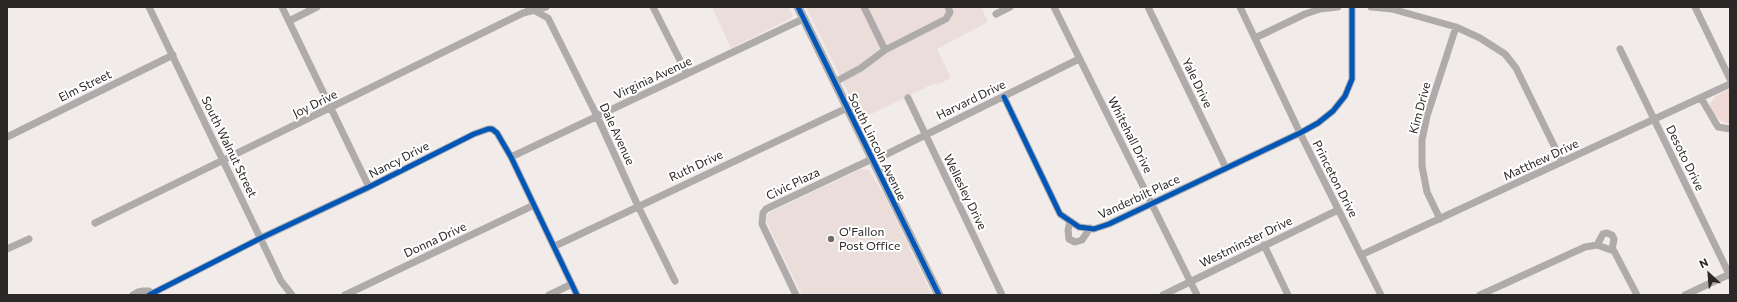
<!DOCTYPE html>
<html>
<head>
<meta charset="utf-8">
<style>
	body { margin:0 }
	#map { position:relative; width:1737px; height:302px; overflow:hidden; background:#f1ebea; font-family:Commissioner,sans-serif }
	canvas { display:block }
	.frame { position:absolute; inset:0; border:8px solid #2c2827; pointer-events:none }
	.north { position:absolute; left:1689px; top:254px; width:40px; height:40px; -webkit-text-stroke:3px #fff; paint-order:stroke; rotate:334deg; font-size:11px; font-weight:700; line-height:16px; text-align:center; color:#2c2827 }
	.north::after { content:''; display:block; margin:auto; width:14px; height:18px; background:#2c2827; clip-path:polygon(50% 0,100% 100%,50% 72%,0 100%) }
</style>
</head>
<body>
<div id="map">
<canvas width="1737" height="302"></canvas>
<div class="frame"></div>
<div class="north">N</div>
</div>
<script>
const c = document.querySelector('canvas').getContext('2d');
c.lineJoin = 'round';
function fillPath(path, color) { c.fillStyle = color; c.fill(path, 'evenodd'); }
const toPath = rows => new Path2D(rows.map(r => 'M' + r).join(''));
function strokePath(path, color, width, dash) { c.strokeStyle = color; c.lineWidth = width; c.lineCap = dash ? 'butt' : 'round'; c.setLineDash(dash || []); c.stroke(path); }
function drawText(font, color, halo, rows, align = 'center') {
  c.font = font + ' Commissioner,sans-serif'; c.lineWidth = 4; c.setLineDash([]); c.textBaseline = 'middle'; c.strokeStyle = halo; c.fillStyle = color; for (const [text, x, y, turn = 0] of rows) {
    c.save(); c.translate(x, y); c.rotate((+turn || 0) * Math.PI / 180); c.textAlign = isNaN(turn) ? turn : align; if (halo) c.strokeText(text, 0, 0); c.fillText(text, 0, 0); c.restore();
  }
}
const built = toPath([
	[712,7,788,7,793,16,786,21,731,48],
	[806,7,981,7,988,22,937,49,951,78,937,85,935,83,861,119],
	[862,169,869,170,884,195,932,295,802,295,767,223,767,216,772,211]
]);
const green = toPath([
	[1730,89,1730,122,1728,124,1720,120,1712,112,1710,104,1716,96]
]);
const minor = toPath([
	[149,7,281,281,292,295],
	[282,7,369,187],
	[528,7,548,18,597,116,638,206,675,281],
	[653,7,687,74],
	[864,7,885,50],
	[1054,7,1197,295],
	[1148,7,1226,168],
	[1240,7,1300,133,1381,295],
	[1371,7,1392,9,1456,27,1480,38,1505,54,1516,68,1562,162],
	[1695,7,1730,79],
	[996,14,1010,7],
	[289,21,317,7],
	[1255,38,1305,14,1320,9,1338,7],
	[1620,49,1730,276],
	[835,82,861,68,885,50,946,19,950,12,948,7],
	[1004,97,1060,214,1079,227,1094,229,1109,224,1300,133,1318,123,1333,111,1345,96,1352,79,1352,7],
	[908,98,1002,295],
	[1701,98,1718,127,1730,129],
	[7,137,173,55],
	[511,157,803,19],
	[1440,219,1427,192,1422,166,1422,140,1427,116,1456,27],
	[1070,221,1068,230,1069,239,1075,242,1082,240,1090,228],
	[95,223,523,13,546,7],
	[1264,245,1288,295],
	[1597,245,1603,234,1607,233,1612,235,1614,239,1612,250],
	[555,246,847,108],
	[7,249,29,239],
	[1361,255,1730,84],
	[133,295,138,292,143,291,149,291,151,294],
	[149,295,261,238,369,187,474,134,488,129,492,129,497,133,511,157,577,295],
	[345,295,534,205],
	[549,295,572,284],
	[796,295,762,224,763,213,766,209,872,159,885,155,1079,59],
	[1163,295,1338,210],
	[1480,295,1585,247,1597,245,1614,251,1637,295],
	[1685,295,1730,274]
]);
const major = toPath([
	[798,7,939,295]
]);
const cycleway = toPath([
	[798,7,939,295],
	[1004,97,1060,214,1079,227,1094,229,1109,224,1300,133,1318,123,1333,111,1345,96,1352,79,1352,7],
	[149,295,261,238,369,187,474,134,488,129,492,129,497,133,511,157,577,295]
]);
const markers = [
	[831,239,4,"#716c6b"]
];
const streetNames = [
	["Virginia Avenue",653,78,-25],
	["Yale Drive",1197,83,64],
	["Elm Street",85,86,-26],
	["Harvard Drive",971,100,-26],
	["Joy Drive",315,104,-26],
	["Kim Drive",1420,108,-75],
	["Dale Avenue",617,134,65],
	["Whitehall Drive",1130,135,63],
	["South Walnut Street",229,147,64],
	["South Lincoln Avenue",877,147,64],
	["Desoto Drive",1685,158,64],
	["Nancy Drive",399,160,-27],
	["Matthew Drive",1541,160,-25],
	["Ruth Drive",696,166,-25],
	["Princeton Drive",1335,179,63],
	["Civic Plaza",793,184,-26],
	["Wellesley Drive",965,192,64],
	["Vanderbilt Place",1139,197,-25],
	["Donna Drive",435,240,-25],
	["Westminster Drive",1246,242,-26]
];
const poiNames = [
	["O'Fallon",839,232],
	["Post Office",839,246]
];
fillPath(built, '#eaddda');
fillPath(green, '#efdad5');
strokePath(minor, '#afabab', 7);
strokePath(major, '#b2afae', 9);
strokePath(cycleway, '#0057b8', 5);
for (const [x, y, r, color] of markers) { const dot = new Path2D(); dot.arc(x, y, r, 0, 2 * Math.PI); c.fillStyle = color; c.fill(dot); strokePath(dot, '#fff', 1.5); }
drawText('12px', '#2c2827', '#fff', streetNames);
drawText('12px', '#2c2827', '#fff', poiNames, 'left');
</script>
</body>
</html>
